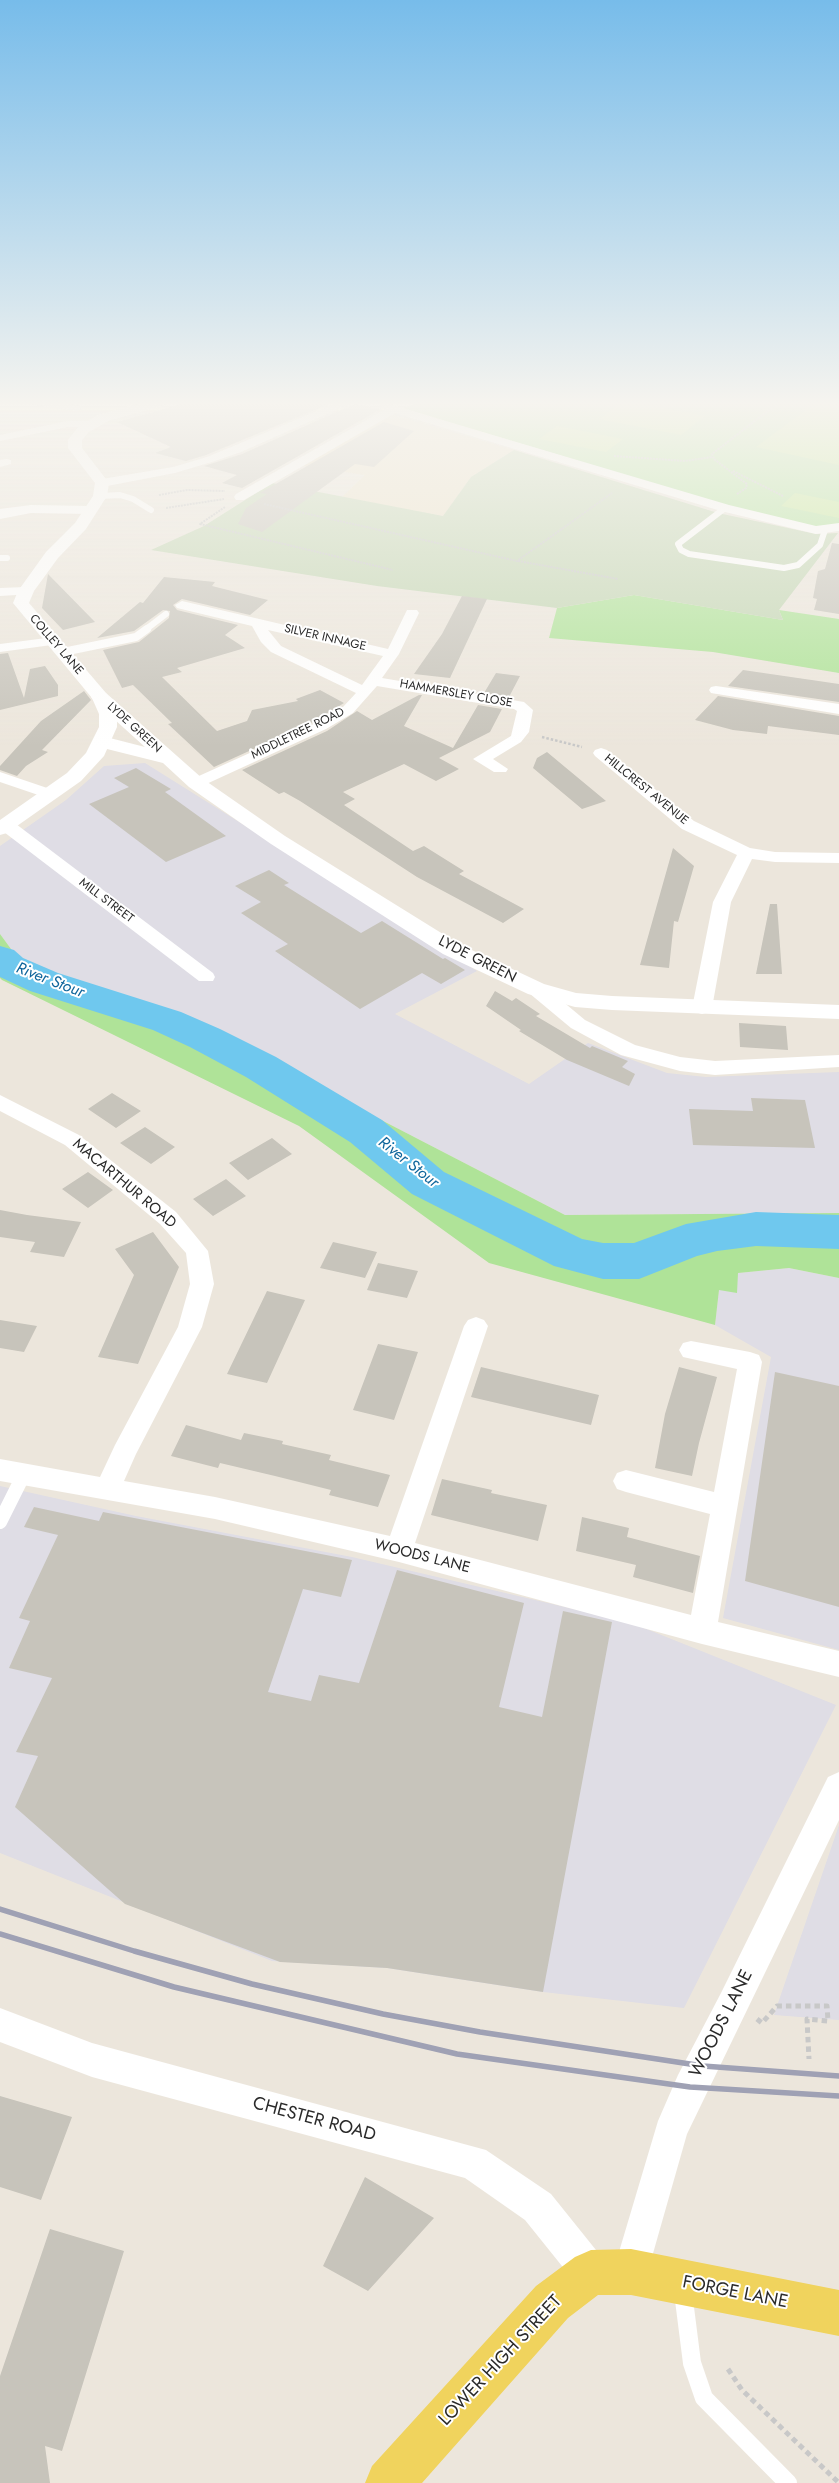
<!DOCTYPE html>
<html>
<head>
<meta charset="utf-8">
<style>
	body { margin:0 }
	canvas { display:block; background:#ece6dc }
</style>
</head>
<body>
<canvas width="839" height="2483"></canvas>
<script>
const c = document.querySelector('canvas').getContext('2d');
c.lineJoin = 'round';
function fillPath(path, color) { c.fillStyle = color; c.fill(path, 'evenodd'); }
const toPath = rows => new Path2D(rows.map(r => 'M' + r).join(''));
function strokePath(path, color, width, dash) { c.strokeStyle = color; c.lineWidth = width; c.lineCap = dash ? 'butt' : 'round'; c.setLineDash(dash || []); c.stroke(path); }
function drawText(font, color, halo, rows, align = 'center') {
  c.font = font + ' Jost,sans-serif'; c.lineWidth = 4; c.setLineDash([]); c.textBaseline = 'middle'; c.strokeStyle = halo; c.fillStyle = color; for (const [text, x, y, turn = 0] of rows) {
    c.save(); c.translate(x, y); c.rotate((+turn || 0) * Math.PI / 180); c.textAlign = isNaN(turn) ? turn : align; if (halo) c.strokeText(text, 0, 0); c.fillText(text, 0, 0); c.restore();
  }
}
const industrial = toPath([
	[145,763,477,971,395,1014,529,1084,588,1043,667,1073,706,1077,839,1072,839,1213,565,1215,213,1033,144,1003,22,964,0,934,0,846,66,800,104,766],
	[789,1268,839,1278,839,1650,723,1618,771,1357,715,1325,719,1289,738,1273],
	[0,1486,136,1516,352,1557,629,1622,836,1705,684,2008,543,1992,387,1968,272,1961,0,1853],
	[839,1825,839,2020,774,2015,777,2006]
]);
const education = toPath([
	[390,414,514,450,471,477,443,516,341,498,365,475,304,466]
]);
const green = toPath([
	[426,400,839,400,839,524,816,527,724,505,403,408],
	[634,595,783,620,779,610,839,619,839,673,713,652,549,638,557,608],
	[0,934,22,964,144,1003,213,1033,565,1215,839,1213,839,1278,789,1268,738,1273,737,1293,719,1290,715,1325,489,1263,299,1126,2,980,0,978]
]);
const cemetery = toPath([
	[514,450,718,513,816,534,838,533,779,610,783,620,634,595,557,608,377,586,151,550,204,526,272,483,443,516,471,477]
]);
const pitch = toPath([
	[819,400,839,400,839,465,756,447],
	[625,401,705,416,681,435,599,419],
	[557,426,623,439,606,452,539,439],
	[795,493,839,502,839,518,781,506]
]);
const river = toPath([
	[0,946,14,950,23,958,58,973,181,1012,220,1029,276,1057,382,1120,444,1172,582,1239,603,1243,634,1243,686,1224,756,1212,839,1215,839,1249,756,1246,717,1251,697,1256,639,1279,603,1279,554,1266,412,1194,350,1142,246,1077,190,1047,153,1030,30,991,0,977,0,946]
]);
const building = toPath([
	[196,400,339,400,206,455,186,461,155,453,171,447,117,422],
	[355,404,381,409,242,488,222,483,237,475,204,466,242,454],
	[384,422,414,431,374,467,355,464,262,532,238,524,246,508,267,494,260,493],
	[832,543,839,544,839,614,814,610,817,599,813,598,818,571,825,569],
	[48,574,95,622,63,630,42,608],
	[164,577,215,582,212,586,268,600,250,615,182,599,173,605,177,610,238,625,225,635,245,648,177,668,182,672,162,677,217,731,247,721,252,710,298,701,296,699,320,690,344,703,315,721,214,767,168,724,172,723,133,685,122,688,103,650,139,642,169,618,170,611,163,610,134,631,97,638,140,602,143,603],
	[462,596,487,599,450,678,414,674,442,634],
	[8,653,24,698,30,669,45,666,58,685,58,696,0,710,0,654],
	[743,670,839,684,839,702,728,686],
	[496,673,520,676,509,697,484,693],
	[84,691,91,700,42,750,48,752,26,766,17,776,0,770,0,766,41,721],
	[419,695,422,695,404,726,453,748,478,705,502,709,490,732,439,758,459,769,436,781,404,764,343,792,355,799,344,805,413,851,424,846,464,871,459,874,524,909,503,923,417,877,300,801,284,792,279,794,242,770,327,731,357,711,372,720],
	[718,696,839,716,839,735,768,726,767,734,733,730,695,720],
	[547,752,565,767,606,801,582,809,533,768,537,758],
	[136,768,171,789,165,792,226,836,166,862,89,804,129,787,114,778],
	[673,848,694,866,678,922,674,921,669,968,640,965],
	[269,870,289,883,284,885,361,933,382,921,443,959,445,958,465,970,441,984,422,973,360,1009,275,951,288,944,241,913,261,902,235,886],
	[770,904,777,904,782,974,756,974],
	[495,991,512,1001,516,998,540,1014,536,1016,590,1048,592,1046,628,1061,622,1067,635,1074,629,1086,567,1060,519,1031,521,1030,486,1006],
	[739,1023,786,1026,788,1050,740,1047],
	[112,1093,141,1111,116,1128,88,1109],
	[751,1098,805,1100,815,1148,693,1145,689,1109,753,1111],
	[145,1127,175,1147,151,1164,120,1143],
	[272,1138,292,1154,248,1180,229,1163],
	[88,1172,113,1190,88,1208,62,1189],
	[226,1179,246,1196,213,1216,193,1199],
	[0,1210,27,1215,81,1222,64,1257,30,1252,35,1242,0,1237],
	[153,1232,179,1267,138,1364,98,1357,134,1275,115,1249],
	[333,1242,377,1252,365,1278,320,1268],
	[378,1263,418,1271,407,1298,367,1290],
	[267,1291,305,1300,267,1383,227,1374],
	[0,1320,37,1326,24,1352,0,1348],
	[378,1344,418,1352,394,1420,353,1410],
	[481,1367,599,1395,591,1425,471,1397],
	[679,1367,717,1377,699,1443,692,1476,655,1468,665,1414],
	[775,1372,839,1386,839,1607,745,1581],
	[186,1425,241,1440,244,1433,283,1441,282,1444,331,1455,329,1460,390,1475,378,1507,329,1495,331,1490,275,1476,220,1463,218,1468,171,1456],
	[442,1479,492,1490,491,1493,547,1505,538,1541,431,1515],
	[34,1507,99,1521,103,1512,352,1560,341,1597,303,1589,268,1692,311,1701,319,1675,359,1683,397,1570,524,1603,499,1707,542,1717,563,1611,612,1622,543,1992,387,1968,280,1962,125,1904,15,1807,38,1756,16,1752,52,1678,9,1668,30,1621,19,1618,58,1535,24,1527],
	[582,1517,629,1528,627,1537,700,1556,693,1593,633,1577,636,1565,576,1551],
	[0,2096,72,2117,41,2200,0,2187],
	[365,2177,434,2218,368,2291,323,2266],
	[50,2229,124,2251,62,2451,45,2446,50,2483,0,2483,0,2376]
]);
const pathFar2 = toPath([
	[614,456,685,461,712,457],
	[733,471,783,496],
	[737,494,746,488,747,484,714,459,712,454,782,400],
	[159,495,187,490,225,491],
	[264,504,517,561,612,493],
	[225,507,200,524,393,570],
	[166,508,224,499],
	[518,561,618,579]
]);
const pathFar1 = toPath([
	[542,737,582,747]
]);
const path = toPath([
	[757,2019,762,2023,777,2006,827,2006,828,2021,807,2019,809,2059],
	[728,2369,742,2390,839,2483]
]);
const serviceFar3 = toPath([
	[100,496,120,495,133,499,151,510],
	[725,508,678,544,681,550,689,554,784,568,798,565,820,545,825,530],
	[0,558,7,558],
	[145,630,166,614]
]);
const serviceFar2 = toPath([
	[63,652,136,637,147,629]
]);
const serviceFar1 = toPath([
	[0,1522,24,1474]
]);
const service = toPath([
	[683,2292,692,2363,704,2398,788,2483]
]);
const minor = toPath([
	[18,400,43,400,77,405,82,408,77,411,23,403,18,400],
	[344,400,358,400,241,452,215,461,175,473,102,487,96,483,102,479,173,467,207,457,344,400],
	[370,400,383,400,398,407,729,505,816,526,839,523,839,531,816,534,721,511,395,413,244,500,236,500,234,497,236,494,386,409,370,400],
	[68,421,90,421,96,424,90,427,68,427,0,441,0,435,68,421],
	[7,459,11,460,11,464,0,467,0,460,7,459],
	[26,587,33,591,31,594,0,596,0,588,26,587],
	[182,601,388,649,407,610,417,610,419,613,399,654,382,678,524,702,533,710,529,732,521,742,493,759,508,769,506,772,494,772,473,759,511,736,517,711,514,709,377,686,353,713,326,729,202,786,190,786,188,783,190,780,316,723,343,707,356,693,271,652,261,642,252,626,177,608,175,605,182,601],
	[268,630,383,656,362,685,281,646,268,630],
	[54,637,59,638,61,641,59,644,0,652,0,644,54,637],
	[716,686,839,704,839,714,711,693,709,690,711,687,716,686],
	[601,748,607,750,694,821,750,848,775,852,839,853,839,863,775,862,752,859,731,902,712,1008,709,1012,702,1014,695,1012,692,1008,713,902,737,855,682,829,595,756,593,753,595,750,601,748],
	[0,772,56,791,58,794,50,799,0,782,0,772],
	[6,820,12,821,213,973,215,977,213,981,199,981,0,829,0,821,6,820],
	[536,983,543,985,585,1020,635,1045,680,1057,715,1061,839,1055,839,1067,715,1075,680,1071,621,1055,571,1028,529,993,527,989,529,985,536,983],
	[0,1095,79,1135,176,1212,208,1251,214,1284,202,1327,136,1454,124,1481,215,1497,390,1536,464,1326,468,1320,476,1317,484,1320,488,1326,415,1543,691,1615,710,1514,626,1492,617,1489,613,1481,617,1473,626,1470,714,1492,737,1369,683,1357,679,1350,683,1343,691,1341,750,1352,759,1355,762,1362,718,1622,839,1651,839,1677,702,1644,399,1562,215,1519,0,1481,0,1459,100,1477,115,1445,178,1327,190,1284,186,1253,160,1224,65,1145,0,1111,0,1095],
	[839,1772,839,1820,687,2134,644,2285,631,2290,618,2285,613,2272,658,2121,678,2075,721,1993,828,1777,839,1772],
	[0,2008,92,2043,486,2150,551,2194,604,2260,609,2273,604,2286,591,2291,578,2286,525,2220,465,2178,92,2077,0,2042,0,2008]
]);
const tertiary = toPath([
	[31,505,90,506,97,510,90,514,31,513,0,519,0,509,31,505],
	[100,692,106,693,203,779,285,836,459,944,544,984,576,993,612,996,839,1005,839,1019,612,1010,575,1007,528,994,443,954,271,844,189,787,163,763,95,746,93,742,95,738,102,736,145,747,94,701,91,697,94,693,100,692]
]);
const secondary = toPath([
	[152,400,173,400,171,403,108,421,89,432,82,440,82,448,109,483,107,496,86,529,58,558,34,591,29,603,106,693,117,714,117,727,104,756,81,781,7,833,0,835,0,820,67,773,86,753,99,727,99,714,92,698,13,603,18,591,46,552,75,523,93,496,95,483,68,448,68,440,79,426,98,415,152,400]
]);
const primary = toPath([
	[631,2249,839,2290,839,2336,631,2295,598,2295,568,2318,422,2483,365,2483,372,2466,536,2286,575,2257,591,2250,631,2249]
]);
const rail = toPath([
	[0,1909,134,1951,252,1984,383,2014,480,2032,703,2066,839,2076],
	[0,1934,174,1987,457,2054,690,2087,839,2096]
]);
const farStreetnames = [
	["SILVER INNAGE",325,638,13],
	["COLLEY LANE",56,645,49],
	["HAMMERSLEY CLOSE",456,694,10],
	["LYDE GREEN",134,728,42],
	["MIDDLETREE ROAD",298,734,-26],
	["HILLCREST AVENUE",646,790,39],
	["MILL STREET",106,901,37]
];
const streetNames = [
	["LYDE GREEN",477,960,27],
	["MACARTHUR ROAD",124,1184,40],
	["WOODS LANE",422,1557,14]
];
const waterNames = [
	["River Stour",50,981,21],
	["River Stour",408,1163,38]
];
const nearStreetnames = [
	["WOODS LANE",722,2024,-63],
	["CHESTER ROAD",314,2120,15],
	["FORGE LANE",735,2293,11],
	["LOWER HIGH STREET",501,2361,-47]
];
fillPath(industrial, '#dfdde5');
fillPath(education, '#eee4cb');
fillPath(green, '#afe398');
fillPath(cemetery, '#c3d6b3');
fillPath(pitch, '#c3ea94');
fillPath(river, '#6fc8ee');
fillPath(building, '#c7c4bb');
strokePath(pathFar2, '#c8c8c8', 2, [2, 1]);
strokePath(pathFar1, '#c8c8c8', 2.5, [2.5, 2]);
strokePath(path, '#c8c8c8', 5, [5.5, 4]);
strokePath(serviceFar3, '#fff', 6);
strokePath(serviceFar2, '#fff', 8);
strokePath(serviceFar1, '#fff', 14);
strokePath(service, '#fff', 18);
fillPath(minor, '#fff');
fillPath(tertiary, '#fff');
fillPath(secondary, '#fff');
fillPath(primary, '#f0d35d');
strokePath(rail, '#9fa1b4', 5.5);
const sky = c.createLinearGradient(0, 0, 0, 747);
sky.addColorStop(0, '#77bcea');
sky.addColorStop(0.54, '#f6f4ef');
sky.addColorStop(1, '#f6f4ef00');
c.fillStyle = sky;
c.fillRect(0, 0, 839, 747);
drawText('12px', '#2a2a2a', '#fff', farStreetnames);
drawText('15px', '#2a2a2a', '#fff', streetNames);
drawText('italic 16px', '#0e659b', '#fff', waterNames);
drawText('18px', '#2a2a2a', '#fff', nearStreetnames);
</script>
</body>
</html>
